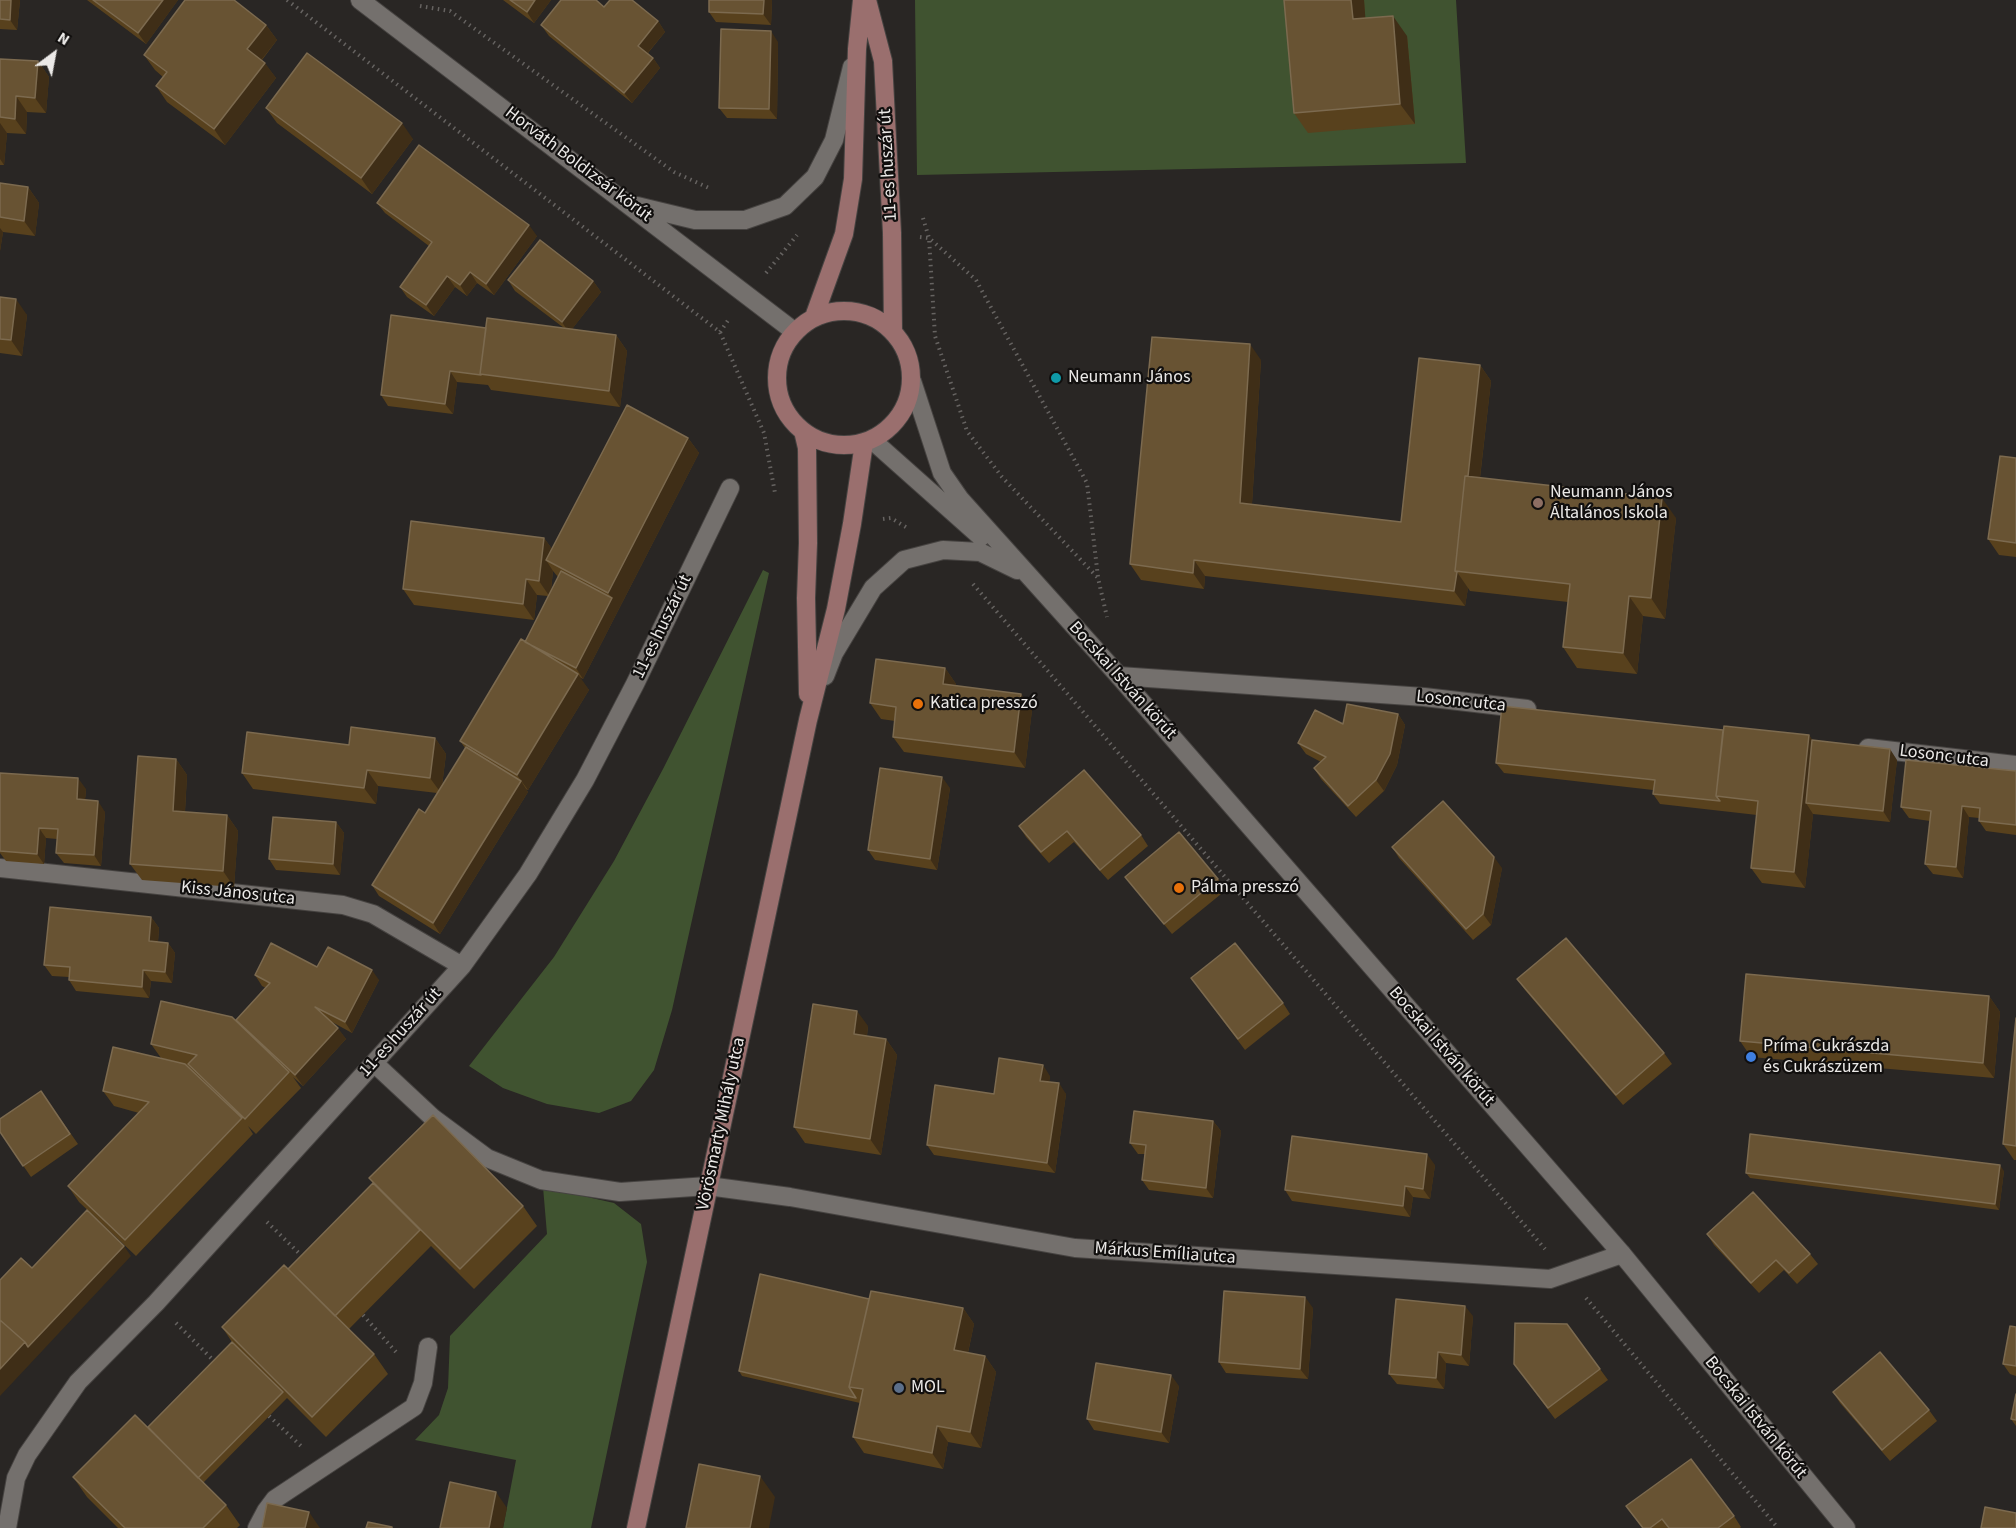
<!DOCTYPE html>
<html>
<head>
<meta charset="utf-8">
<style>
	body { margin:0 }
	#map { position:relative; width:2016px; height:1528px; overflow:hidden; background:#292624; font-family:"Source Sans 3",sans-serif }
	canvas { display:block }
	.north { position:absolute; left:24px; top:24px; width:60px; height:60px; -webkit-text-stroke:4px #110f0e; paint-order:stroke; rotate:32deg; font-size:16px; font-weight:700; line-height:24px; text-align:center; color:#ebe9e7 }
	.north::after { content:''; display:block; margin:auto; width:21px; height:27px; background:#ebe9e7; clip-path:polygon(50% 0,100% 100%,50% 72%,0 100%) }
</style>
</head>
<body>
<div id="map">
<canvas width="2016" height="1528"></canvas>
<div class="north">N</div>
</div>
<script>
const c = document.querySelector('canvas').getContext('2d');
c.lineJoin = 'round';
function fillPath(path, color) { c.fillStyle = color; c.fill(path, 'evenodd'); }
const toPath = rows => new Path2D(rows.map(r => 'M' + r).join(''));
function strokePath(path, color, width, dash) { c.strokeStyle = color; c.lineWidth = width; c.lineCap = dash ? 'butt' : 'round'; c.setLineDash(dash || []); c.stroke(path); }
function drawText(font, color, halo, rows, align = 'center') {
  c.font = font + ' "Source Sans 3",sans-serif'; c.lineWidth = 4.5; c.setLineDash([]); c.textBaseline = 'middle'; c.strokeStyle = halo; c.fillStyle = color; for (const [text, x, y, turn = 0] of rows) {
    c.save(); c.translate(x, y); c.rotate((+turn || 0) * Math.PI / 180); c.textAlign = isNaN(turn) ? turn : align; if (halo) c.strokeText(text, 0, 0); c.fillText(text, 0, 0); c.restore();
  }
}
const green = toPath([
	[915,0,1456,0,1466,163,917,175],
	[763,570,769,573,672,1010,654,1070,631,1101,599,1113,547,1104,503,1088,469,1066,554,957,614,861,663,769],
	[543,1187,614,1203,641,1224,647,1262,591,1528,503,1528,516,1460,415,1440,439,1415,448,1388,450,1336,547,1234]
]);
const path = toPath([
	[287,0,720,332,764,433,775,493],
	[420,6,450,11,674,172,711,189],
	[923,218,929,238,976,280,1087,483,1098,577],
	[920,237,929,238,935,336,967,431,1002,477,1098,578,1107,617],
	[766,273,797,235],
	[720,332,729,319],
	[883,519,891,518,909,529],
	[973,584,1545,1249],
	[267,1222,305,1259],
	[1586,1298,1778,1528],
	[363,1315,396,1352],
	[176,1323,217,1364],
	[269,1416,301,1446]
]);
const service = toPath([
	[257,1528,266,1511,275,1499,414,1407,423,1383,428,1347]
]);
const minor = toPath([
	[1119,676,1424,697,1527,709],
	[1868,748,2016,765],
	[0,868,343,905,373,914,462,966],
	[374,1063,433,1118,487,1158,541,1180,620,1192,708,1186,790,1197,1075,1248,1550,1279,1622,1254],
	[7,1528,16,1478,27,1455,78,1382,156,1303,462,966,528,874,585,780,635,684,730,488]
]);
const tertiary = toPath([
	[360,0,795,332],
	[637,206,695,220,745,220,785,206,815,177,834,140,852,67],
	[912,381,942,473,960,499,1119,676,1622,1254,1846,1528],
	[872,440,981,537],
	[825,676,834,653,873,588,904,560,943,550,980,552,1017,570]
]);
const secondary = toPath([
	[867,0,883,61,892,233,893,332],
	'777 378a67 67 0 1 1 134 0a67 67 0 1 1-134 0Z',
	[814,317,844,234,853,179,857,49,862,0],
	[803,431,807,448,808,543,806,598,808,694],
	[636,1528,808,720,836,609,852,524,864,443]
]);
const wall = toPath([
	[0,0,20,0,17,30,0,29],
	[87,0,178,0,146,44],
	[503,0,551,0,534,23],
	[709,0,772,0,771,25,716,22,709,12],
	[1284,0,1364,0,1365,18,1407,36,1415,124,1308,133,1294,113],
	[604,7,658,21,665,32,648,53,653,58,660,68,632,103,549,36,541,25],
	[266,25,277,40,262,60,276,78,225,145,167,102,156,86,163,77,155,70,144,55],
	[778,42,777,119,727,118,719,108],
	[0,59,38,61,49,77,46,113,27,112,26,134,7,133,4,165,0,165],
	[266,108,413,139,372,194,277,123],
	[0,183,28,187,39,203,35,236,3,232,0,251],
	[377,203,537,236,494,295,477,283,467,296,455,287,434,316,407,297,400,287,429,246,385,213],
	[508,280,593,281,601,292,572,329,616,335,627,351,620,407,491,390,488,385,457,382,453,414,388,406,381,395,486,328,564,328,515,291],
	[0,297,27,315,22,356,0,353],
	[1261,360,1252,504,1401,522,1480,365,1491,381,1480,478,1676,518,1665,619,1643,616,1637,674,1577,668,1563,647,1568,602,1470,591,1468,588,1465,606,1205,576,1204,589,1141,580,1130,564],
	[688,438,699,453,583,679,579,677,589,690,528,790,526,789,528,792,440,934,379,896,372,885,425,813,437,793,378,786,376,804,253,789,242,773,349,745,435,738,446,754,442,786,465,748,460,741,525,642,548,596,537,595,534,620,414,605,403,589,544,538,552,549],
	[553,571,558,577,551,590],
	[2016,458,2016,557,1999,555,1988,539],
	[945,668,956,684,956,686,1021,694,1032,710,1025,768,904,752,893,737,895,721,881,719,870,703],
	[1398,714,1405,725,1397,765,1384,791,1356,817,1321,779,1314,768,1321,762,1306,754,1298,743,1343,724],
	[1723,730,1809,735,1812,740,1897,760,1890,822,1813,814,1805,888,1762,883,1751,868,1757,815,1660,804,1653,794,1653,790,1504,773,1496,763],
	[176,759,187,775,185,812,227,815,238,831,234,887,142,880,130,864],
	[2016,771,2016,835,1986,831,1979,821,1979,818,1969,817,1963,878,1933,874,1925,864,1930,821,1909,818,1901,807],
	[0,773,86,789,85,800,105,812,101,866,64,863,56,853,57,839,46,838,44,864,6,861,0,853],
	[950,788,937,870,875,860,868,850],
	[336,822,344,833,340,875,276,870,269,859],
	[1019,826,1141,835,1148,846,1108,880,1074,842,1049,863,1026,837],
	[1392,847,1502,868,1491,925,1473,940,1399,858],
	[1125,877,1218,879,1226,890,1172,934,1133,887],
	[151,917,159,928,158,942,168,943,175,953,172,983,151,981,149,998,76,991,69,980,69,977,52,976,44,965],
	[317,967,379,980,352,1033,332,1022,346,1039,303,1086,293,1077,301,1088,256,1134,248,1126,253,1134,136,1256,79,1202,68,1186,139,1113,114,1106,103,1091,161,1058,151,1044,236,1021,266,988,262,986,255,975],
	[1191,978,1283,1003,1290,1014,1245,1050],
	[1517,979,1664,1053,1672,1064,1623,1105,1525,990],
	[1989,996,2000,1012,1994,1078,1751,1057,1740,1041],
	[2016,1018,2016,1160,2014,1160,2003,1144],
	[868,1026,867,1036,886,1039,897,1055,881,1155,805,1143,794,1127],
	[1050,1076,1049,1082,1066,1094,1055,1173,934,1155,927,1145,994,1094],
	[41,1091,78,1144,31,1177,0,1132],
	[1213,1121,1221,1131,1213,1198,1149,1190,1142,1180,1145,1154,1138,1154,1130,1143],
	[1435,1165,1430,1199,1413,1197,1410,1217,1292,1201,1285,1190],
	[2004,1171,1999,1210,1750,1178,1746,1173],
	[369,1178,523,1206,537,1226,474,1289,431,1246,349,1329,374,1354,388,1374,326,1437,287,1398,203,1483,226,1505,240,1525,237,1528,118,1528,87,1497,73,1477,148,1427,232,1342,222,1327,288,1269,373,1183],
	[1707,1234,1810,1254,1818,1264,1797,1284,1784,1270,1759,1293,1714,1245],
	[869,1299,963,1308,974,1324,968,1353,985,1356,996,1372,981,1448,948,1442,943,1469,864,1453,853,1437,860,1403,742,1376,739,1371],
	[1313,1308,1308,1379,1226,1373,1219,1362],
	[1473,1316,1469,1366,1446,1363,1444,1389,1397,1384,1389,1374],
	[1567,1324,1608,1380,1555,1419,1514,1364],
	[2016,1327,2016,1376,2010,1374,2003,1364],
	[1179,1386,1169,1443,1094,1430,1087,1419],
	[1833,1392,1929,1410,1937,1421,1890,1461,1840,1403],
	[2016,1394,2016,1426,2011,1419],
	[1626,1506,1734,1516,1741,1527,1740,1528,1642,1528]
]);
const shadedWall = toPath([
	[11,0,20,0,17,30,10,20],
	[163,0,178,0,146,44,138,33],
	[535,0,551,0,534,23,527,12],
	[764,0,772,0,771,25,763,14],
	[1351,0,1364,0,1367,39,1353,19],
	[1393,16,1407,36,1415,124,1400,104],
	[658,21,665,32,645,56,638,46],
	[266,25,277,40,258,64,247,49],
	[771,31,778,42,777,119,769,109],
	[653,58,660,68,632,103,624,93],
	[38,61,49,77,46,113,35,98],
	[265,63,276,78,225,145,214,129],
	[16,96,27,112,26,134,15,119],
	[0,123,7,133,4,165,0,159],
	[402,123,413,139,372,194,361,178],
	[28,187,39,203,35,236,24,221],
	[529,225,537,236,494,295,486,284],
	[0,228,3,232,0,251],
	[470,272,477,283,467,296,460,285],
	[447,276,455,287,434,316,426,305],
	[593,281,601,292,569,333,562,322],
	[16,299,27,315,22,356,11,340],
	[616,335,627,351,620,407,609,391],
	[1250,344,1261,360,1251,519,1240,503],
	[1480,365,1491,381,1469,572,1457,571],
	[450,371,457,382,453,414,445,404],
	[688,438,699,453,583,679,576,668,612,598,608,593],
	[1662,498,1676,518,1665,619,1651,598],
	[544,538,555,553,546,560,553,571,550,597,539,581],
	[1194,560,1205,576,1204,589,1193,573],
	[1457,572,1468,588,1465,606,1454,591],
	[526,579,537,595,534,620,523,604],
	[1629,596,1643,616,1637,674,1623,653],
	[945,668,956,684,954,700,943,684],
	[578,674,589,690,528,790,517,775],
	[1021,694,1032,710,1025,768,1014,752],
	[1398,714,1405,725,1397,765,1384,791,1376,780],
	[1809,735,1820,751,1806,803,1813,814,1805,888,1794,872],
	[435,738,446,754,441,793,430,778],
	[1890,749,1897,760,1890,822,1883,811],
	[176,759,187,775,184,826,173,811],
	[367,770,378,786,376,804,364,788],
	[942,777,950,788,937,870,930,859],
	[78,778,86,789,84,810,77,799],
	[521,781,528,792,440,934,433,923],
	[98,801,105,812,101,866,94,855],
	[1962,806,1969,817,1963,878,1956,867],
	[227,815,238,831,234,887,223,871],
	[336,822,344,833,340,875,333,864],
	[39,828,46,838,44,864,37,854],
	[1494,857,1502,868,1491,925,1483,914],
	[151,917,159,928,157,952,149,941],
	[168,943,175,953,172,983,165,972],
	[143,970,151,981,149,998,142,987],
	[372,970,379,980,352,1033,345,1022],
	[1989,996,2000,1012,1994,1078,1983,1063],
	[857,1011,868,1026,865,1050,854,1034],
	[338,1028,346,1039,303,1086,295,1075],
	[886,1039,897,1055,881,1155,870,1139],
	[1043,1065,1050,1076,1048,1092,1040,1081],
	[1059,1083,1066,1094,1055,1173,1047,1163],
	[1213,1121,1221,1131,1213,1198,1206,1188],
	[1427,1154,1435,1165,1430,1199,1423,1189],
	[2000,1165,2004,1171,1999,1210,1995,1204],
	[1405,1186,1413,1197,1410,1217,1403,1206],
	[124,1246,131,1256,0,1396,0,1369,25,1342],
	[1305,1297,1313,1308,1308,1379,1300,1369],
	[1465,1306,1473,1316,1469,1366,1461,1355],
	[963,1308,974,1324,965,1366,954,1350],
	[1438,1352,1446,1363,1444,1389,1436,1378],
	[985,1356,996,1372,981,1448,970,1432],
	[1171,1375,1179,1386,1169,1443,1161,1432],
	[937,1426,948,1442,943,1469,932,1453],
	[760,1476,775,1497,769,1528,750,1528],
	[496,1492,507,1508,503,1528,489,1528],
	[309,1512,320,1528,305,1528]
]);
const building = toPath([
	[0,0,11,0,10,20,0,19,0,0],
	[93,0,163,0,138,33,93,0],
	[185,0,234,0,266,25,247,49,265,63,214,129,156,86,167,72,144,55,185,0],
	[510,0,535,0,527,12,510,0],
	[561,0,596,0,604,7,610,0,632,0,658,21,638,46,653,58,624,93,541,25,561,0],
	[709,0,764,0,763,14,709,12,709,0],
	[1284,0,1351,0,1353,19,1393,16,1400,104,1294,113,1284,0],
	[721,29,771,31,769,109,719,108,721,29],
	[307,53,402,123,361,178,266,108,307,53],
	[0,59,38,61,35,98,16,96,15,119,0,117,0,59],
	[419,145,529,225,486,284,470,272,460,285,447,276,426,305,400,287,432,242,377,203,419,145],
	[0,183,28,187,24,221,0,217,0,183],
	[540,240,593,281,562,322,508,280,540,240],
	[0,297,16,299,11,340,0,339,0,297],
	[391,315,486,328,480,374,481,375,450,371,445,404,381,395,391,315],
	[487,318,616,335,609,391,480,374,487,318],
	[1152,337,1250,344,1240,503,1401,522,1419,358,1480,365,1468,476,1465,476,1455,571,1457,572,1454,591,1194,560,1193,573,1130,564,1152,337],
	[627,405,688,438,608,593,546,560,627,405],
	[2000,456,2016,458,2016,543,1988,539,2000,456],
	[1465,476,1662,498,1651,598,1629,596,1623,653,1563,647,1570,584,1455,571,1465,476],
	[411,521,544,538,539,581,526,579,523,604,403,589,411,521],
	[561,571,612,598,576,668,525,642,561,571],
	[521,639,578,674,517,775,460,741,521,639],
	[876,659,945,668,943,684,1021,694,1014,752,893,737,896,707,870,703,876,659],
	[1347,704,1398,714,1390,754,1376,780,1348,806,1314,768,1326,757,1298,743,1315,710,1343,724,1347,704],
	[1502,706,1723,730,1716,796,1720,801,1653,794,1655,780,1496,763,1502,706],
	[1724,726,1809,735,1794,872,1751,868,1758,801,1716,796,1724,726],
	[351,727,435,738,430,778,367,770,364,788,242,773,247,732,349,745,351,727],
	[1812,740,1890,749,1883,811,1806,803,1812,740],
	[466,747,521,781,433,923,372,885,419,809,425,813,466,747],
	[138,756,176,759,173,811,227,815,223,871,130,864,138,756],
	[1906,760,2016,771,2016,825,1979,821,1980,808,1962,806,1956,867,1925,864,1931,811,1901,807,1906,760],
	[880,768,942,777,930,859,868,850,880,768],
	[1084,770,1141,835,1100,870,1067,831,1041,852,1019,826,1084,770],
	[0,773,78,778,77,799,98,801,94,855,56,853,58,829,39,828,37,854,0,851,0,773],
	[1443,801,1494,857,1483,914,1466,929,1392,847,1443,801],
	[273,817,336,822,333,864,269,859,273,817],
	[1179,832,1218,879,1164,924,1125,877,1179,832],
	[50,907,151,917,149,941,168,943,165,972,143,970,142,987,69,980,70,967,44,965,50,907],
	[1566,938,1664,1053,1616,1095,1517,979,1566,938],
	[271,943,317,967,328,947,372,970,345,1022,315,1007,338,1028,295,1075,236,1020,270,983,255,975,271,943],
	[1235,943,1283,1003,1238,1039,1191,978,1235,943],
	[1746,974,1989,996,1983,1063,1740,1041,1746,974],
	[161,1001,232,1017,289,1072,245,1119,188,1064,197,1055,151,1044,161,1001],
	[813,1004,857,1011,854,1034,886,1039,870,1139,794,1127,813,1004],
	[2016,1018,2016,1146,2003,1144,2016,1018],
	[113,1047,185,1064,242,1118,125,1240,68,1186,149,1102,103,1091,113,1047],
	[999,1058,1043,1065,1040,1081,1059,1083,1047,1163,927,1145,935,1085,994,1094,999,1058],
	[41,1091,70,1134,23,1166,0,1132,0,1119,41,1091],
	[1134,1111,1213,1121,1206,1188,1142,1180,1146,1145,1130,1143,1134,1111],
	[433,1115,523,1206,460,1269,369,1178,433,1115],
	[1750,1134,2000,1165,1995,1204,1746,1173,1750,1134],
	[1292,1136,1427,1154,1423,1189,1405,1186,1403,1206,1285,1190,1292,1136],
	[373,1183,420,1230,335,1316,288,1269,373,1183],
	[1753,1192,1810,1254,1789,1273,1776,1260,1751,1283,1707,1234,1753,1192],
	[87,1210,124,1246,28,1347,25,1342,0,1320,0,1280,21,1258,32,1268,87,1210],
	[284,1265,374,1354,312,1417,222,1327,284,1265],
	[760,1274,869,1299,849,1387,856,1398,739,1371,760,1274],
	[871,1291,963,1308,954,1350,985,1356,970,1432,937,1426,932,1453,853,1437,863,1389,849,1387,871,1291],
	[1224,1291,1305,1297,1300,1369,1219,1362,1224,1291],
	[1396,1299,1465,1306,1461,1355,1438,1352,1436,1378,1389,1374,1396,1299],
	[0,1320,25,1342,0,1369,0,1320],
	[1515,1323,1567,1324,1600,1369,1548,1408,1514,1364,1515,1323],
	[2010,1326,2016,1327,2016,1366,2003,1364,2010,1326],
	[232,1342,283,1392,198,1478,148,1427,232,1342],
	[1880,1352,1929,1410,1882,1450,1833,1392,1880,1352],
	[1096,1363,1171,1375,1161,1432,1087,1419,1096,1363],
	[2016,1394,2016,1420,2011,1419,2016,1394],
	[135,1415,226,1505,203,1528,125,1528,73,1477,135,1415],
	[1691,1459,1734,1516,1718,1528,1669,1528,1662,1519,1650,1528,1643,1528,1626,1506,1691,1459],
	[699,1464,760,1476,750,1528,686,1528,699,1464],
	[450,1482,496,1492,489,1528,440,1528,450,1482],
	[267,1503,309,1512,305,1528,262,1528,267,1503],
	[1985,1507,2016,1513,2016,1528,1981,1528,1985,1507],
	[368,1522,392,1527,392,1528,366,1528,368,1522]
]);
const markers = [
	[1056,378,6,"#0f9aa8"],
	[1538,503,6,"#8d6e63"],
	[918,704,6,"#e8710a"],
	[1179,888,6,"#e8710a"],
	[1751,1057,6,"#3f7fe0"],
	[899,1388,6,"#5c6f8a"]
];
const streetNames = [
	["Horváth Boldizsár körút",578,165,37],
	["11-es huszár út",889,165,-93],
	["11-es huszár út",663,627,-64],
	["Bocskai István körút",1122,681,48],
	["Losonc utca",1461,702,6],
	["Losonc utca",1944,757,7],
	["Kiss János utca",238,894,6],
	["11-es huszár út",401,1033,-48],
	["Bocskai István körút",1441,1047,49],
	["Vörösmarty Mihály utca",722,1124,-78],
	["Márkus Emília utca",1165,1254,4],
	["Bocskai István körút",1755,1418,51]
];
const poiNames = [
	["Neumann János",1068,378],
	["Neumann János",1550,493],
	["Általános Iskola",1550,514],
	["Katica presszó",930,704],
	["Pálma presszó",1191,888],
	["Príma Cukrászda",1763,1047],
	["és Cukrászüzem",1763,1068],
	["MOL",911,1388]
];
fillPath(green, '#405330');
strokePath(service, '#464341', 20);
strokePath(minor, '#464341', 20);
strokePath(tertiary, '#464341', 20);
strokePath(secondary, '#464341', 20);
strokePath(path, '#666361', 4, [1.5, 4.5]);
strokePath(service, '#74706d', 18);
strokePath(minor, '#74706d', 18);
strokePath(tertiary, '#74706d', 18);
strokePath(secondary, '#9a6f6e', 18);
fillPath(wall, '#58411d');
fillPath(shadedWall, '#3f2e17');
fillPath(building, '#685333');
strokePath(building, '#7c6a4f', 1.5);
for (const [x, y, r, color] of markers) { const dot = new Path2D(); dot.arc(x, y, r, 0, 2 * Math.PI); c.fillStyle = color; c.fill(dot); strokePath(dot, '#110f0e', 2); }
drawText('18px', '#ebe9e7', '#110f0e', streetNames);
drawText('18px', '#ebe9e7', '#110f0e', poiNames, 'left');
</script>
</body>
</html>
